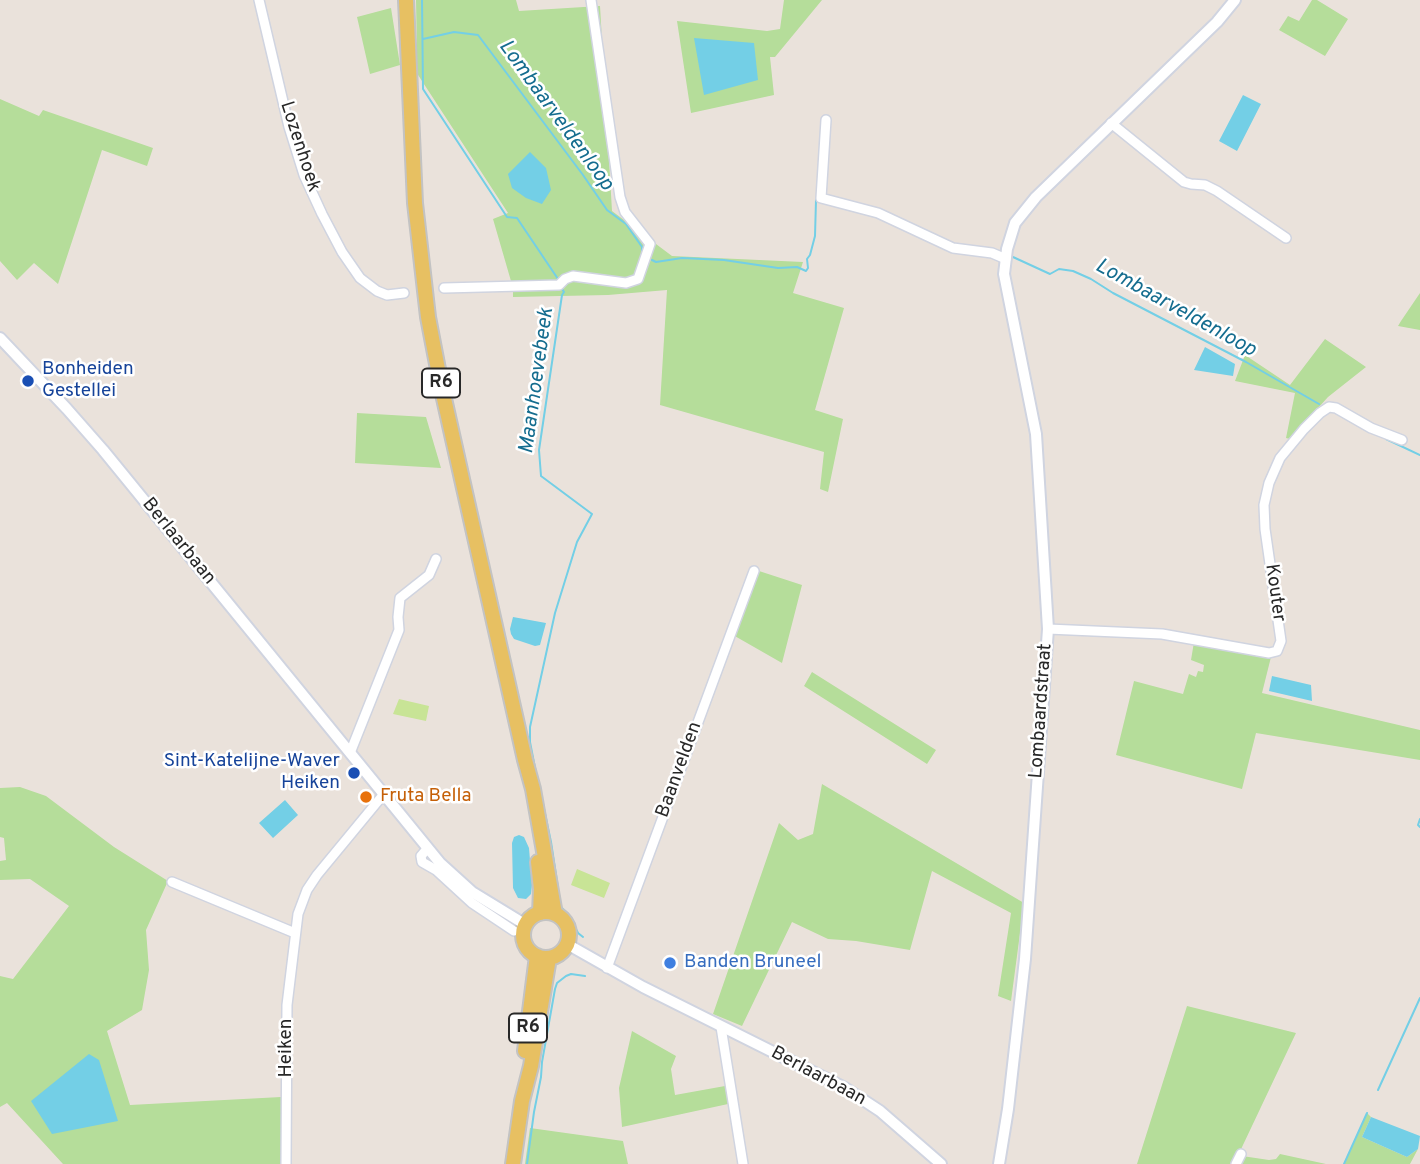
<!DOCTYPE html>
<html>
<head>
<meta charset="utf-8">
<style>
	body { margin:0 }
	canvas { display:block; background:#eae2db }
</style>
</head>
<body>
<canvas width="1420" height="1164"></canvas>
<script>
const c = document.querySelector('canvas').getContext('2d');
c.lineJoin = 'round';
function fillPath(path, color) { c.fillStyle = color; c.fill(path, 'evenodd'); }
const toPath = rows => new Path2D(rows.map(r => 'M' + r).join(''));
function strokePath(path, color, width, dash) { c.strokeStyle = color; c.lineWidth = width; c.lineCap = dash ? 'butt' : 'round'; c.setLineDash(dash || []); c.stroke(path); }
function drawText(font, color, halo, rows, align = 'center') {
  c.font = font + ' Overpass,sans-serif'; c.lineWidth = 5; c.setLineDash([]); c.textBaseline = 'middle'; c.strokeStyle = halo; c.fillStyle = color; for (const [text, x, y, turn = 0] of rows) {
    c.save(); c.translate(x, y); c.rotate((+turn || 0) * Math.PI / 180); c.textAlign = isNaN(turn) ? turn : align; if (halo) c.strokeText(text, 0, 0); c.fillText(text, 0, 0); c.restore();
  }
}
const green = toPath([
	[416,0,516,0,519,11,600,6,612,211,672,256,803,262,793,293,844,308,815,410,843,419,828,492,820,489,824,452,660,405,667,290,608,295,513,297,513,288,493,219,508,213,407,58,417,52],
	[784,0,822,0,775,57,770,57,774,95,691,113,677,21,767,31,780,29],
	[1312,0,1317,0,1348,19,1325,56,1279,30,1288,16,1299,21],
	[391,8,400,65,370,74,357,17],
	[0,99,39,116,43,110,153,148,147,166,102,150,58,284,34,263,17,280,0,261],
	[1420,293,1420,330,1398,326,1401,321],
	[1325,339,1366,367,1328,397,1290,439,1286,438,1295,393,1235,381,1245,355,1290,385],
	[357,413,426,417,441,468,355,463],
	[759,571,802,585,782,663,733,635],
	[1194,642,1271,657,1262,693,1420,730,1420,760,1256,733,1242,789,1116,755,1134,681,1183,694,1189,674,1196,677,1198,671,1203,672,1204,665,1191,660],
	[812,672,936,750,927,764,804,686],
	[822,784,1024,903,1011,1001,998,996,1011,913,932,871,910,950,856,941,828,939,792,922,742,1026,713,1014,779,823,798,840,813,834],
	[20,787,46,796,114,847,168,881,146,930,149,970,142,1010,107,1031,130,1105,281,1097,281,1164,63,1164,7,1103,0,1107,0,976,13,979,69,906,30,879,0,880,0,861,6,860,4,838,0,837,0,788],
	[1187,1006,1296,1033,1234,1164,1137,1164],
	[632,1031,676,1056,671,1069,675,1095,725,1086,728,1104,622,1127,619,1088],
	[1367,1113,1371,1117,1362,1137,1407,1157,1418,1149,1410,1164,1344,1164],
	[530,1128,623,1141,628,1164,525,1164],
	[1280,1154,1326,1164,1238,1164,1242,1156,1269,1160,1276,1159]
]);
const pitch = toPath([
	[399,699,429,706,426,721,393,714],
	[577,869,610,883,604,898,571,885]
]);
const water = toPath([
	[694,38,754,43,758,80,704,95],
	[1243,95,1261,104,1237,151,1219,141],
	[530,152,546,168,551,190,542,204,526,198,512,188,508,174],
	[1205,347,1235,364,1233,376,1194,370],
	[513,617,546,623,540,645,535,646,514,639,511,634,510,629],
	[1272,676,1311,685,1312,701,1269,691],
	[285,800,298,815,273,838,259,823],
	[519,835,524,837,529,848,532,885,531,894,526,899,518,898,513,888,512,843,514,837],
	[89,1054,99,1060,118,1121,52,1134,31,1101],
	[1371,1117,1420,1136,1418,1149,1407,1157,1362,1137]
]);
const stream = toPath([
	[422,0,423,89,507,217,517,218,558,279],
	[423,39,454,32,478,35,583,175,607,210,626,224,642,247,642,251],
	[1013,257,1050,274,1059,269,1073,271,1091,279,1113,293,1246,362,1319,404],
	[652,260,656,262,682,258,724,260,778,268,797,267,806,271,808,268,807,259,810,255,815,236,816,200],
	[1386,439,1420,455],
	[537,778,530,742,530,727,555,613,577,542,592,514,541,476,539,450,562,295,564,292,561,287],
	[543,804,551,842,558,888],
	[1420,819,1418,825,1420,827],
	[561,907,569,915,578,933,583,937],
	[1378,1090,1420,998],
	[527,1164,534,1112,541,1077,542,1062,555,989,557,983,566,976,571,974,585,976],
	[1344,1164,1367,1113]
]);
const minor = toPath([
	[259,0,289,127,304,175,322,214,342,252,360,278,377,291,387,295,404,293],
	[826,120,821,198,878,213,953,248,992,253,1006,259],
	[1111,123,1184,182,1191,184,1205,185,1217,191,1286,238],
	[444,288,559,285,565,279,573,276,626,283,638,279,650,244,625,212,620,197,591,0],
	[1048,629,1162,634,1269,653,1277,651,1281,641,1265,529,1264,505,1269,483,1280,458,1304,429,1320,413,1329,407,1336,408,1371,428,1402,440],
	[350,753,399,630,398,617,400,598,429,575,436,559],
	[427,849,421,856,422,862,436,870,472,903,514,931],
	[172,882,295,933],
	[607,968,754,571],
	[721,1027,743,1164],
	[286,1164,287,1005,298,914,307,890,317,875,383,795],
	[1236,1164,1241,1154]
]);
const tertiary = toPath([
	[0,338,67,409,103,450,440,863,472,892,526,925],
	[567,944,643,987,845,1088,880,1111,941,1164],
	[999,1164,1008,1109,1025,959,1048,629,1036,434,1004,274,1007,249,1015,223,1036,197,1217,22,1235,0]
]);
const primary = toPath([
	[406,0,415,203,428,317,441,385,464,488,525,760,533,789,555,914],
	[538,862,541,889,540,913],
	'523 935a23 23 0 1 1 46 0a23 23 0 1 1-46 0Z',
	[525,1051,537,956],
	[513,1164,522,1101,531,1066,549,958]
]);
const markers = [
	[28,381,7,"#1a4fb4"],
	[354,773,7,"#1a4fb4"],
	[366,797,7,"#e8710a"],
	[670,963,7,"#3f7fe0"]
];
const shields = [
	[441,383,38],
	[528,1028,38]
];
const shieldNames = [
	["R6",441,383],
	["R6",528,1028]
];
const streetNames = [
	["Lozenhoek",299,147,72],
	["Berlaarbaan",178,542,51],
	["Kouter",1274,593,82],
	["Lombaardstraat",1042,711,-86],
	["Baanvelden",680,770,-70],
	["Heiken",287,1048,-90],
	["Berlaarbaan",818,1077,28]
];
const transitNames = [
	["Bonheiden",42,370],
	["Gestellei",42,392],
	["Sint-Katelijne-Waver",340,762,"right"],
	["Heiken",340,784,"right"]
];
const foodNames = [
	["Fruta Bella",380,797]
];
const shopNames = [
	["Banden Bruneel",684,963]
];
const waterNames = [
	["Lombaarveldenloop",555,116,54],
	["Lombaarveldenloop",1175,309,29],
	["Maanhoevebeek",538,381,-82]
];
fillPath(green, '#b5dd9a');
fillPath(pitch, '#c8e496');
fillPath(water, '#73cfe6');
strokePath(stream, '#73cfe6', 2);
strokePath(minor, '#d0d4e0', 12);
strokePath(tertiary, '#d0d4e0', 14);
strokePath(primary, '#c3c3c3', 18);
strokePath(minor, '#fff', 9);
strokePath(tertiary, '#fff', 10);
strokePath(primary, '#e7c062', 14);
for (const [x, y, r, color] of markers) { const dot = new Path2D(); dot.arc(x, y, r, 0, 2 * Math.PI); c.fillStyle = color; c.fill(dot); strokePath(dot, '#fff', 2.5); }
for (const [x, y, w] of shields) { const box = new Path2D(); box.roundRect(x - w / 2, y - 14.5, w, 29, 5); c.fillStyle = '#fff'; c.fill(box); strokePath(box, '#282828', 2); }
drawText('bold 18px', '#282828', null, shieldNames);
drawText('19px', '#282828', '#fff', streetNames);
drawText('19px', '#164399', '#fff', transitNames, 'left');
drawText('19px', '#c56008', '#fff', foodNames, 'left');
drawText('19px', '#366cbe', '#fff', shopNames, 'left');
drawText('italic 21px', '#156d8f', '#fff', waterNames);
</script>
</body>
</html>
